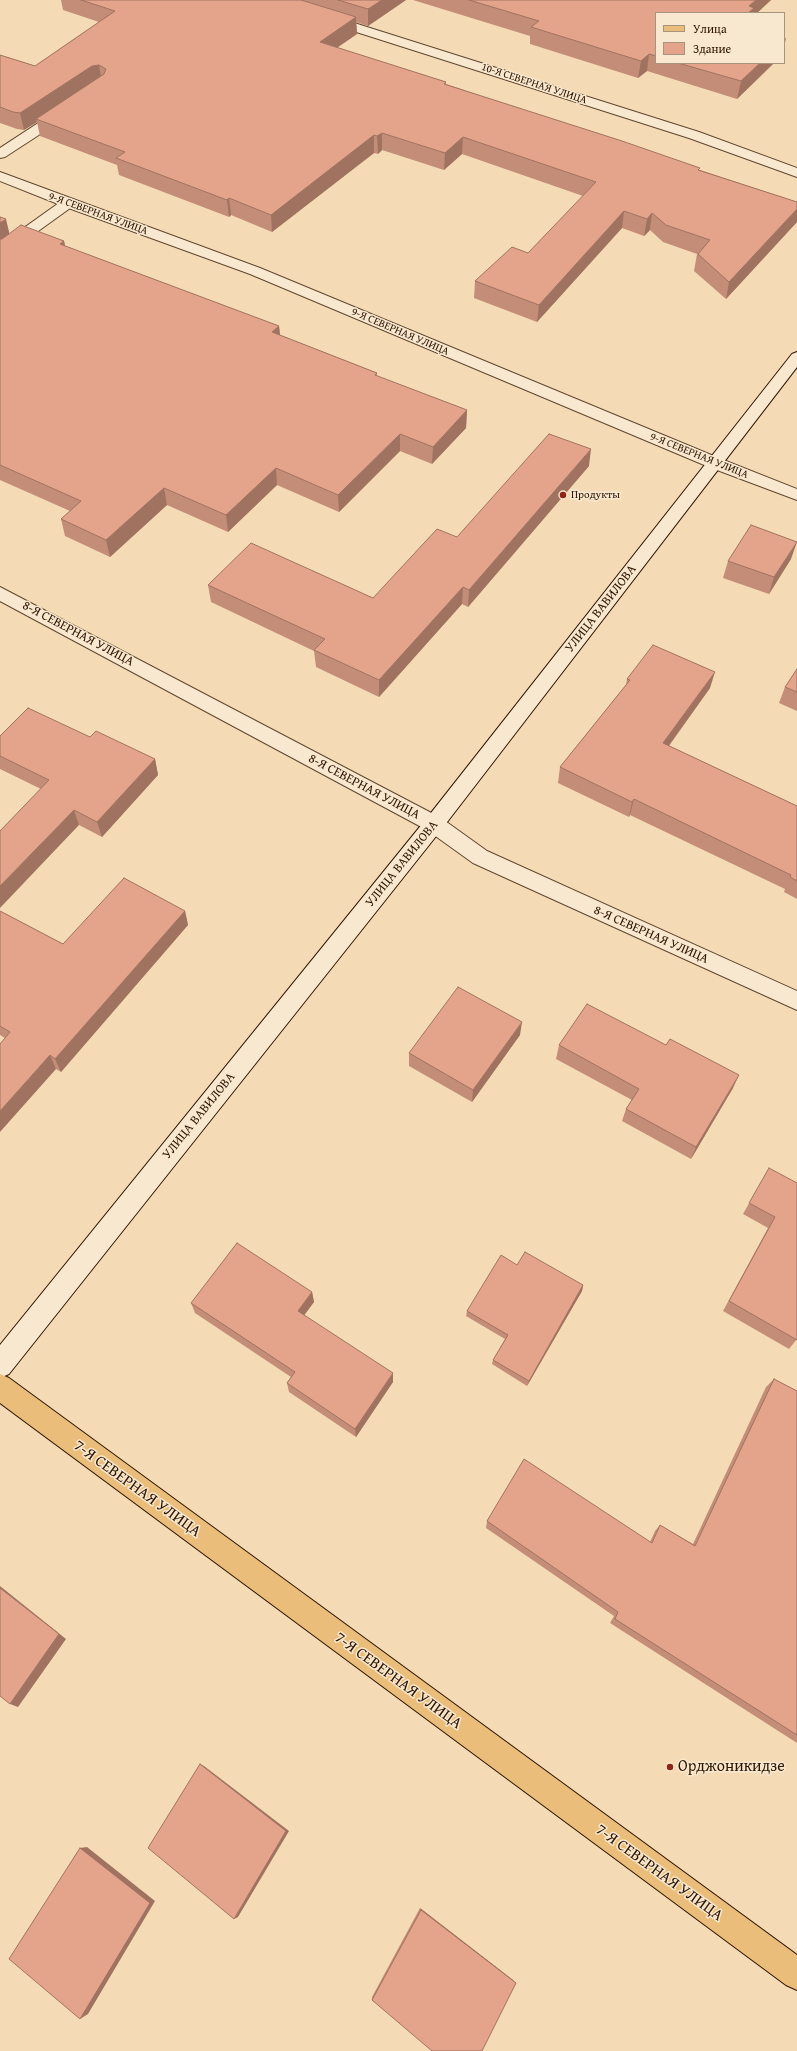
<!DOCTYPE html>
<html>
<head>
<meta charset="utf-8">
<style>
	body { margin:0 }
	#map { position:relative; width:797px; height:2051px; overflow:hidden; background:#f4dbb5; font-family:"Gentium Book Plus",serif }
	canvas { display:block }
	.legend { position:absolute; left:655px; top:12px; width:130px; height:52px; box-sizing:border-box; background:#f8e8cf; border:1px solid #a7947d; margin:0; padding:5px 7px; list-style:none; font-size:12px; color:#2e1502 }
	.legend li { display:flex; align-items:center; gap:8px; height:20px }
	.legend b { width:20px; border:1px solid #a7947d }
</style>
</head>
<body>
<div id="map">
<canvas width="797" height="2051"></canvas>
<ul class="legend">
<li><b style="height:5px;background:#eabe7a"></b>Улица</li>
<li><b style="height:11px;background:#e4a48b"></b>Здание</li>
</ul>
</div>
<script>
const c = document.querySelector('canvas').getContext('2d');
c.lineJoin = 'round';
const toPath = rows => new Path2D(rows.map(r => 'M' + r).join(''));
function strokePath(path, color, width, dash) { c.strokeStyle = color; c.lineWidth = width; c.lineCap = dash ? 'butt' : 'round'; c.setLineDash(dash || []); c.stroke(path); }
function fillPath(path, color) { c.fillStyle = color; c.fill(path, 'evenodd'); }
function drawText(font, color, halo, rows, align = 'center') {
  c.font = font + ' "Gentium Book Plus",serif'; c.lineWidth = 3; c.setLineDash([]); c.textBaseline = 'middle'; c.strokeStyle = halo; c.fillStyle = color; for (const [text, x, y, turn = 0] of rows) {
    c.save(); c.translate(x, y); c.rotate((+turn || 0) * Math.PI / 180); c.textAlign = isNaN(turn) ? turn : align; if (halo) c.strokeText(text, 0, 0); c.fillText(text, 0, 0); c.restore();
  }
}
const lane = toPath([
	[63,109,68,110,70,113,68,116,5,157,0,158,0,148,58,110,63,109],
	[68,199,73,200,75,203,73,206,5,255,0,256,0,245,63,200,68,199]
]);
const street = toPath([
	[329,15,699,132,797,168,797,177,689,138,325,22,323,19,329,15],
	[0,172,260,268,721,459,797,489,797,500,709,467,250,274,63,206,0,181,0,172],
	[0,587,441,818,487,851,797,991,797,1010,473,863,427,830,0,601,0,587]
]);
const secondary = toPath([
	[797,352,797,367,441,830,9,1374,0,1378,0,1345,427,818,792,354,797,352]
]);
const primary = toPath([
	[0,1374,9,1378,797,1955,797,1990,786,1985,0,1403,0,1374]
]);
const wall = toPath([
	[61,0,406,0,368,26,356,22,357,34,337,48,446,82,446,84,700,170,797,202,797,222,726,299,694,271,697,254,663,242,650,230,644,236,622,228,537,322,474,298,475,281,528,253,583,196,462,154,444,170,382,150,378,154,374,153,272,232,231,215,229,217,119,175,117,165,40,136,37,122,24,130,17,129,0,123,0,55,35,66,99,22,63,10],
	[413,0,771,0,757,13,656,13,656,63,774,63,737,99,647,71,638,78,530,44,530,36],
	[0,217,9,233,64,241,65,246,279,326,280,335,377,373,377,376,467,410,466,428,432,464,400,451,339,512,277,485,228,532,167,505,110,557,65,536,61,519,70,511,0,480],
	[589,466,468,607,462,604,379,697,316,667,314,651,211,602,208,585,373,598,457,537],
	[791,559,769,594,723,578,728,561],
	[797,669,797,711,779,703,785,687],
	[627,679,710,688,669,746,797,806,797,899,784,892,785,889,630,815,629,817,558,783,560,767,626,685],
	[0,736,90,737,155,759,158,775,102,837,79,825,41,789,0,769],
	[0,911,63,944,185,911,188,925,61,1072,0,1035],
	[520,1035,472,1102,409,1066,409,1053],
	[559,1045,666,1045,733,1088,691,1159,622,1121,626,1109,632,1100,556,1059],
	[769,1168,797,1339,789,1349,723,1311,768,1228,743,1214],
	[517,1265,583,1285,582,1291,527,1386,492,1364,493,1360,505,1339,466,1316,467,1311],
	[312,1292,314,1302,304,1315,393,1382,356,1437,289,1392,287,1383,291,1377,195,1313,191,1303],
	[774,1379,797,1391,797,1743,610,1623,614,1616,486,1528,487,1521,650,1542,655,1531,660,1525,693,1544,766,1387],
	[420,1908,513,1980,372,2000,372,1997]
]);
const shadedWall = toPath([
	[382,0,406,0,368,26,368,9],
	[756,0,771,0,757,13,748,13,749,6],
	[356,17,357,34,320,59,320,42],
	[786,38,784,47,784,39],
	[649,54,647,71,638,78,641,61],
	[760,63,774,63,737,99,741,81],
	[99,65,102,82,36,119,37,122,24,130,20,113,92,66],
	[382,133,382,150,378,154,377,136],
	[374,135,374,153,272,232,271,215],
	[463,137,462,154,444,170,445,153],
	[229,198,231,215,229,217,227,200],
	[797,209,797,222,726,299,729,282],
	[624,211,622,228,537,322,539,305],
	[652,213,650,230,644,236,647,219],
	[6,219,10,236,0,244,0,223],
	[64,241,68,259,60,244],
	[279,326,281,344,272,332],
	[467,410,466,428,432,464,433,447],
	[400,434,400,451,339,512,338,495],
	[591,449,589,466,468,607,469,590],
	[276,468,277,485,228,532,226,515],
	[164,488,167,505,110,557,106,540],
	[797,542,791,559,769,594,774,577],
	[463,587,462,604,379,697,379,680],
	[715,672,710,688,659,759,663,743],
	[155,759,158,775,102,837,97,822],
	[634,799,630,815,629,817,632,802],
	[74,810,79,825,0,908,0,886],
	[185,911,188,925,61,1072,55,1059],
	[522,1022,520,1035,472,1102,473,1090],
	[50,1055,56,1069,0,1132,0,1111],
	[739,1075,733,1088,691,1159,696,1147],
	[583,1285,582,1291,527,1386,529,1381],
	[312,1292,314,1302,300,1321,298,1311],
	[393,1373,393,1382,356,1437,355,1429],
	[0,1586,66,1639,18,1707,10,1704],
	[200,1764,204,1766,289,1831,238,1917,234,1919],
	[87,1847,155,1901,88,2014,80,2019,80,1848],
	[420,1908,513,1980,516,1983,421,1910]
]);
const building = toPath([
	[81,0,301,0,356,17,320,42,446,82,444,84,622,141,700,168,698,170,797,202,797,209,729,282,698,254,710,240,666,225,652,213,647,219,624,211,539,305,475,281,512,247,528,253,596,182,463,137,445,153,382,133,377,136,374,135,271,215,229,198,227,200,116,158,125,152,36,119,104,74,106,69,99,65,92,66,20,113,13,112,0,107,0,55,35,66,115,11,81,0],
	[338,0,382,0,368,9,338,0],
	[469,0,756,0,749,6,754,8,748,13,656,13,656,56,649,54,641,61,531,27,539,21,469,0],
	[678,63,760,63,741,81,678,63],
	[0,217,6,219,0,223,0,217],
	[21,225,64,241,60,244,279,326,272,332,377,373,375,375,467,410,433,447,400,434,338,495,276,468,226,515,164,488,106,540,61,519,81,501,0,465,0,239,2,239,21,225],
	[549,434,591,449,469,590,463,587,379,680,314,650,325,639,208,585,251,543,373,598,437,529,457,537,549,434],
	[751,525,797,542,774,577,728,561,751,525],
	[653,645,715,672,663,743,797,806,797,881,790,877,791,875,634,799,632,802,560,767,630,680,627,679,653,645],
	[797,669,797,692,785,687,797,669],
	[28,708,90,737,96,731,155,759,97,822,74,810,0,886,0,831,49,780,0,756,0,736,28,708],
	[124,878,185,911,55,1059,50,1055,0,1111,0,1044,10,1032,0,1026,0,911,63,944,124,878],
	[458,987,522,1022,473,1090,409,1053,458,987],
	[587,1004,666,1045,670,1039,739,1075,696,1147,626,1109,639,1089,559,1045,587,1004],
	[769,1168,797,1183,797,1340,729,1301,775,1217,749,1203,769,1168],
	[237,1243,312,1292,298,1311,393,1373,355,1429,287,1383,295,1372,191,1303,237,1243],
	[525,1252,583,1285,529,1381,493,1360,508,1335,467,1311,501,1255,517,1265,525,1252],
	[774,1379,797,1391,797,1735,615,1619,618,1612,487,1521,524,1459,652,1543,660,1525,695,1546,774,1379],
	[0,1588,59,1634,10,1704,0,1696,0,1588],
	[200,1764,286,1831,234,1919,148,1848,200,1764],
	[80,1848,150,1903,80,2019,9,1959,80,1848],
	[421,1910,516,1983,482,2051,432,2051,372,2000,421,1910]
]);
const markers = [
	[563,495,4,"#8f2418"],
	[670,1767,4,"#8f2418"]
];
const farStreetnames = [
	["10-Я СЕВЕРНАЯ УЛИЦА",534,84,18],
	["9-Я СЕВЕРНАЯ УЛИЦА",98,214,20],
	["9-Я СЕВЕРНАЯ УЛИЦА",400,332,23],
	["9-Я СЕВЕРНАЯ УЛИЦА",699,456,22]
];
const farPoinames = [
	["Продукты",571,495]
];
const streetNames = [
	["УЛИЦА ВАВИЛОВА",601,609,-52],
	["8-Я СЕВЕРНАЯ УЛИЦА",78,634,28],
	["8-Я СЕВЕРНАЯ УЛИЦА",364,787,28],
	["УЛИЦА ВАВИЛОВА",402,864,-51],
	["8-Я СЕВЕРНАЯ УЛИЦА",651,935,24],
	["УЛИЦА ВАВИЛОВА",199,1116,-51]
];
const nearStreetnames = [
	["7-Я СЕВЕРНАЯ УЛИЦА",137,1489,36],
	["7-Я СЕВЕРНАЯ УЛИЦА",398,1681,36],
	["7-Я СЕВЕРНАЯ УЛИЦА",659,1873,36]
];
const nearPoinames = [
	["Орджоникидзе",678,1767]
];
strokePath(lane, '#60462f', 2);
strokePath(street, '#60462f', 2);
strokePath(secondary, '#2e1502', 2);
strokePath(primary, '#2e1502', 2);
fillPath(lane, '#f8e8cf');
fillPath(street, '#f8e8cf');
fillPath(secondary, '#f8e8cf');
fillPath(primary, '#eabe7a');
fillPath(wall, '#c48d78');
fillPath(shadedWall, '#a07361');
fillPath(building, '#e4a48b');
strokePath(building, '#a07361', 1);
for (const [x, y, r, color] of markers) { const dot = new Path2D(); dot.arc(x, y, r, 0, 2 * Math.PI); c.fillStyle = color; c.fill(dot); strokePath(dot, '#f8e8cf', 1.5); }
drawText('11px', '#2e1502', '#f8e8cf', farStreetnames);
drawText('11px', '#2e1502', '#f8e8cf', farPoinames, 'left');
drawText('13px', '#2e1502', '#f8e8cf', streetNames);
drawText('16px', '#2e1502', '#f8e8cf', nearStreetnames);
drawText('16px', '#2e1502', '#f8e8cf', nearPoinames, 'left');
</script>
</body>
</html>
